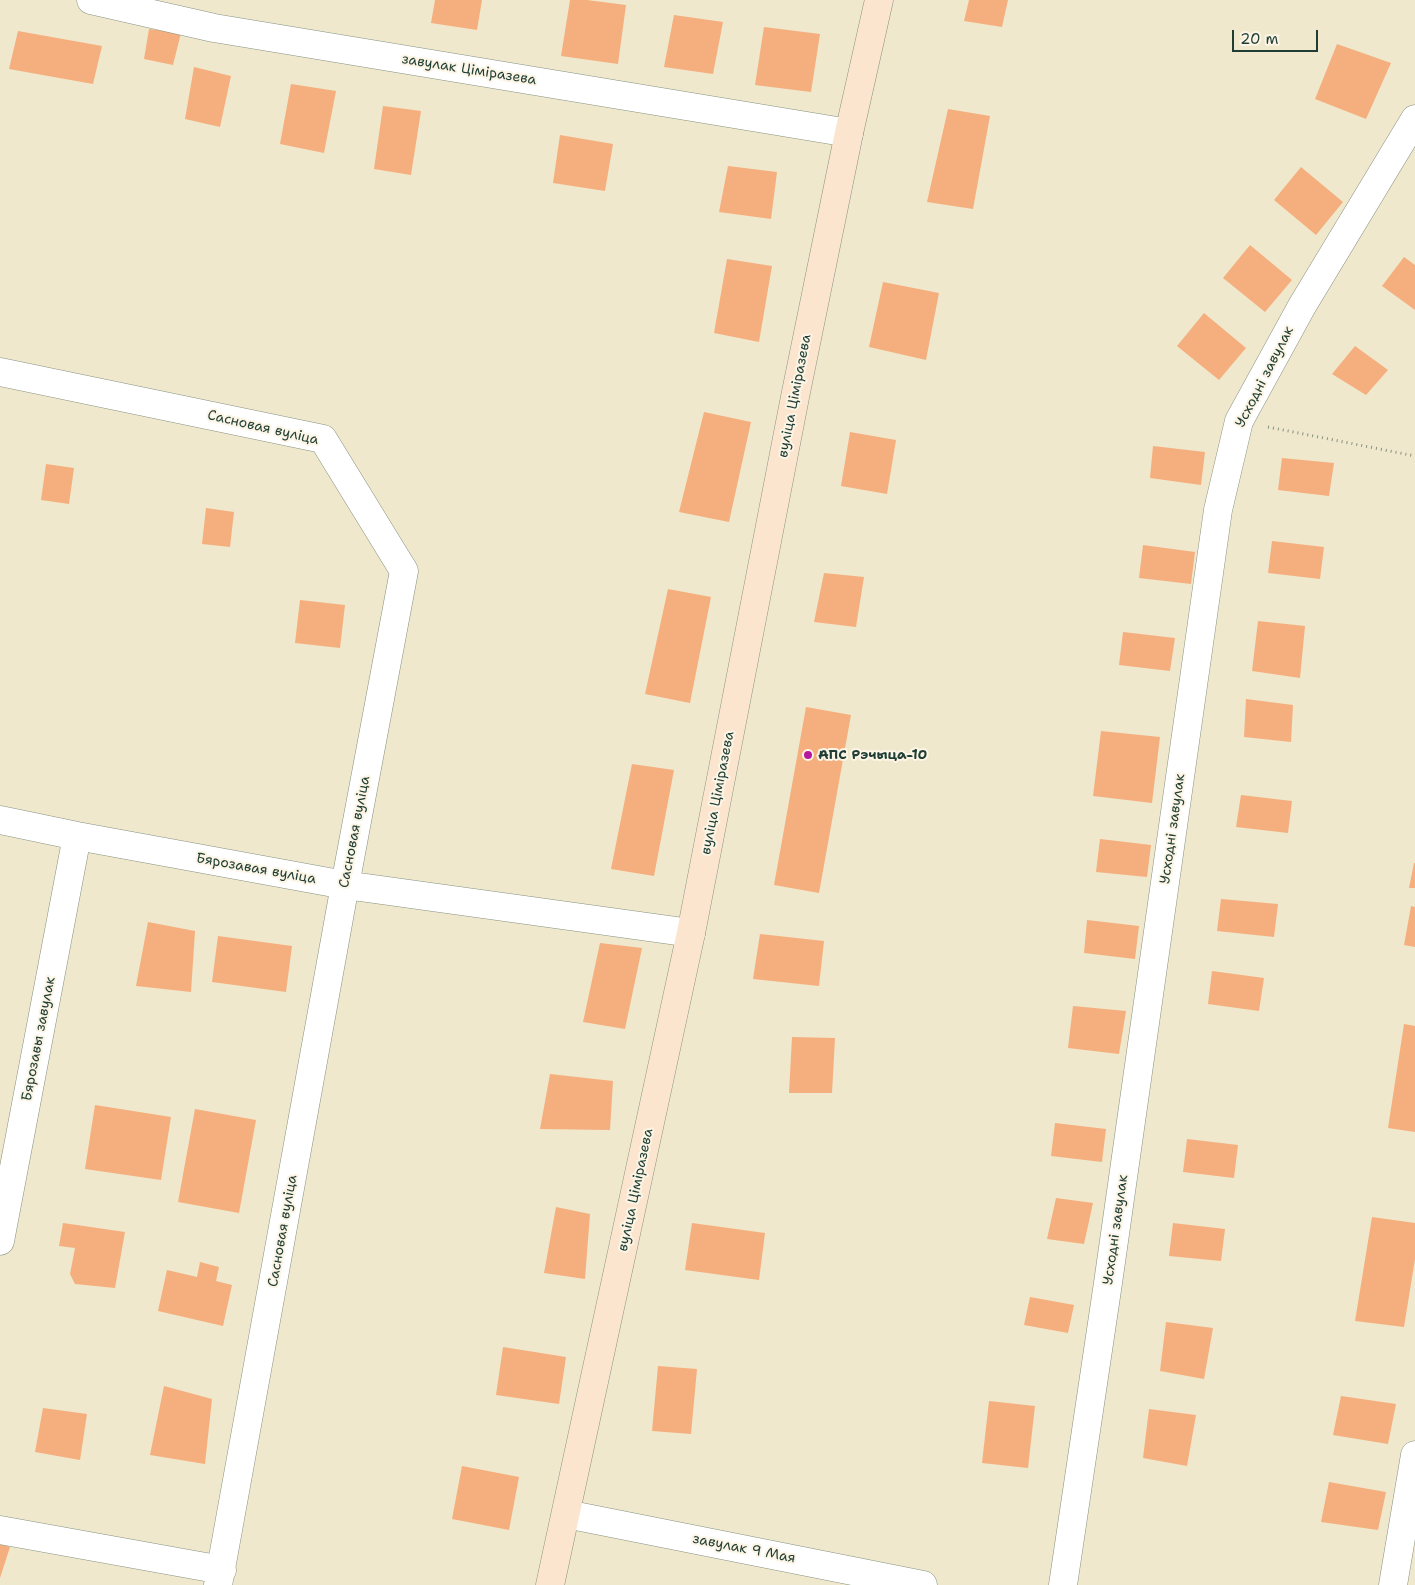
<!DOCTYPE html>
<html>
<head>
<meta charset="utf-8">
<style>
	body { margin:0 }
	#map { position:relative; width:1415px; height:1585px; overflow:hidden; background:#efe8cc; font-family:"Shantell Sans",sans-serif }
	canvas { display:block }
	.scale { position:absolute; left:1232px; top:30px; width:86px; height:22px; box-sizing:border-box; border:2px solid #1f3d34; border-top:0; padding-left:6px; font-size:15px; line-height:18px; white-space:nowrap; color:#1f3d34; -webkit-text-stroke:4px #fcf5e5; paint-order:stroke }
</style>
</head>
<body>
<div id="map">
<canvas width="1415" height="1585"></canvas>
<div class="scale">20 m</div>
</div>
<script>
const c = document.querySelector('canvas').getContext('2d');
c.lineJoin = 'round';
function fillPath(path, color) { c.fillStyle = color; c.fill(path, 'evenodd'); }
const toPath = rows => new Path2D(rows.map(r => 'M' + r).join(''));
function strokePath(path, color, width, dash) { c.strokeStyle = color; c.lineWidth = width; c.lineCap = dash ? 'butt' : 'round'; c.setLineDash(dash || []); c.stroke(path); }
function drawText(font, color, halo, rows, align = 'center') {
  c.font = font + ' "Shantell Sans",sans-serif'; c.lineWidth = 4; c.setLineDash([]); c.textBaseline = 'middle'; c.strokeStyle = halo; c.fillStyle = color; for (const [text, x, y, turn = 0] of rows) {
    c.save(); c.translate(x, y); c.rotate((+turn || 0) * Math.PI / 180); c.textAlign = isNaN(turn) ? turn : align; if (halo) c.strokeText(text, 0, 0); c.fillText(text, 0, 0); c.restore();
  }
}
const building = toPath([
	[435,0,482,0,477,30,431,23],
	[570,0,587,0,626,5,618,64,561,56],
	[969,0,1008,0,1002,27,964,21],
	[674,15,723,22,713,74,664,67],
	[764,27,820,34,811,92,755,85],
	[149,29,181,33,173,65,144,59],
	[18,31,102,46,93,84,9,69],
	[1337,44,1391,63,1366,119,1315,99],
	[194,67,231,76,220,127,185,119],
	[291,84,336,91,324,153,280,144],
	[383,106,421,111,411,175,374,169],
	[948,109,990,116,973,209,927,202],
	[560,135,613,144,605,191,553,183],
	[728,166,777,172,771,219,719,212],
	[1301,167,1343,202,1316,235,1274,200],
	[1250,245,1292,280,1265,312,1223,278],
	[1404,257,1415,265,1415,310,1382,286],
	[727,259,772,266,759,342,714,333],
	[883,282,939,293,926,360,869,347],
	[1204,313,1246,348,1219,380,1177,346],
	[1355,346,1388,370,1366,395,1332,374],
	[704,412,751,422,729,522,679,512],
	[850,432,896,440,887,494,841,486],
	[1153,446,1205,452,1201,485,1150,478],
	[1282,458,1334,463,1329,496,1278,490],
	[46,464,74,468,69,504,41,500],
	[206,508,234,512,230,547,202,544],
	[1272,541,1324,547,1320,579,1268,573],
	[1143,545,1195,552,1191,584,1139,578],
	[824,573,864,577,856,627,814,622],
	[668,589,711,597,690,703,645,694],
	[300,600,345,605,340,648,295,643],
	[1258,621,1305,626,1300,678,1252,671],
	[1123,632,1175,638,1170,671,1119,665],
	[1246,699,1293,705,1291,742,1244,737],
	[806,707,851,715,819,893,774,885],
	[1101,731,1160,737,1152,803,1093,796],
	[632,764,674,770,654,876,611,869],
	[1241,795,1292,801,1288,833,1236,827],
	[1100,839,1151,845,1147,877,1096,872],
	[1414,863,1415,863,1415,888,1409,888],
	[1221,899,1278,904,1274,937,1217,931],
	[1411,906,1415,907,1415,947,1404,945],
	[1087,920,1139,926,1135,959,1084,953],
	[148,922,195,931,191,992,136,986],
	[760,934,824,941,819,986,753,979],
	[218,936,292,946,286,992,212,982],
	[600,943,642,948,625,1029,583,1022],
	[1212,971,1264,978,1259,1011,1208,1004],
	[1073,1006,1126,1011,1119,1054,1068,1048],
	[1404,1024,1415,1026,1415,1132,1388,1128],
	[792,1037,835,1038,832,1093,789,1093],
	[550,1074,613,1081,610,1130,540,1129],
	[95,1105,171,1117,161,1180,85,1169],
	[195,1109,256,1120,239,1213,178,1202],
	[1055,1123,1106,1129,1102,1162,1051,1156],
	[1187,1139,1238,1145,1234,1178,1183,1172],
	[1056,1198,1093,1203,1084,1244,1047,1239],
	[556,1207,590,1214,585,1279,544,1273],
	[1372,1217,1415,1223,1415,1259,1404,1327,1355,1321],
	[63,1223,125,1232,115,1288,75,1284,70,1274,75,1248,59,1246],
	[692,1223,765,1233,759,1280,685,1270],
	[1173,1223,1225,1229,1221,1261,1169,1256],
	[200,1262,219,1267,216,1281,232,1285,223,1326,158,1311,167,1270,197,1277],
	[1030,1297,1074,1305,1068,1333,1024,1325],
	[1166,1322,1213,1328,1204,1379,1160,1371],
	[503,1347,566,1357,559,1404,496,1395],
	[658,1366,697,1369,691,1434,652,1431],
	[164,1386,212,1399,205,1464,150,1455],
	[1341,1396,1396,1404,1388,1444,1333,1435],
	[989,1401,1035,1406,1028,1468,982,1463],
	[43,1408,87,1414,80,1460,35,1452],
	[1149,1409,1196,1415,1187,1466,1143,1458],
	[462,1466,519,1477,509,1530,452,1519],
	[1329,1482,1386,1492,1378,1530,1321,1522],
	[0,1544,10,1547,0,1578]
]);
const path = toPath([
	[1268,427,1415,456]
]);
const street = toPath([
	[91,0,214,28,849,133],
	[0,372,323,439,404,571,345,885,218,1585],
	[0,820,77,836,345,885,691,933],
	[0,1241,77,836],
	[566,1514,923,1585],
	[0,1530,222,1570],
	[1063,1585,1108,1283,1218,510,1239,421,1302,306,1415,119],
	[1393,1585,1415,1455]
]);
const secondary = toPath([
	[550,1585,691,933,795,397,849,133,879,0]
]);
const markers = [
	[808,755,5,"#b5179e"]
];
const streetNames = [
	["завулак Ціміразева",469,70,9],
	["Усходні завулак",1265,377,-63],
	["вуліца Ціміразева",795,396,-79],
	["Сасновая вуліца",263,428,13],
	["вуліца Ціміразева",718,793,-79],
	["Усходні завулак",1173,829,-82],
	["Сасновая вуліца",355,832,-79],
	["Бярозавая вуліца",256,869,10],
	["Бярозавы завулак",39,1039,-79],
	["вуліца Ціміразева",636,1190,-78],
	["Усходні завулак",1116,1230,-82],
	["Сасновая вуліца",283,1231,-80],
	["завулак 9 Мая",744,1549,11]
];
const poiNames = [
	["АПС Рэчыца-10",818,755]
];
fillPath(building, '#f5af7e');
strokePath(street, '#879280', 29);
strokePath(secondary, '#879280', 29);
strokePath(path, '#879280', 3, [1, 4]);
strokePath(street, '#fff', 28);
strokePath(secondary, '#fce5cf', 28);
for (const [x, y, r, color] of markers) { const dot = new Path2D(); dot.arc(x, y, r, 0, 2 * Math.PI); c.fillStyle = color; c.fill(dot); strokePath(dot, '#fcf5e5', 2); }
drawText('14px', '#1f3d34', '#fcf5e5', streetNames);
drawText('bold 14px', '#1f3d34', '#fcf5e5', poiNames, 'left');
</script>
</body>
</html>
